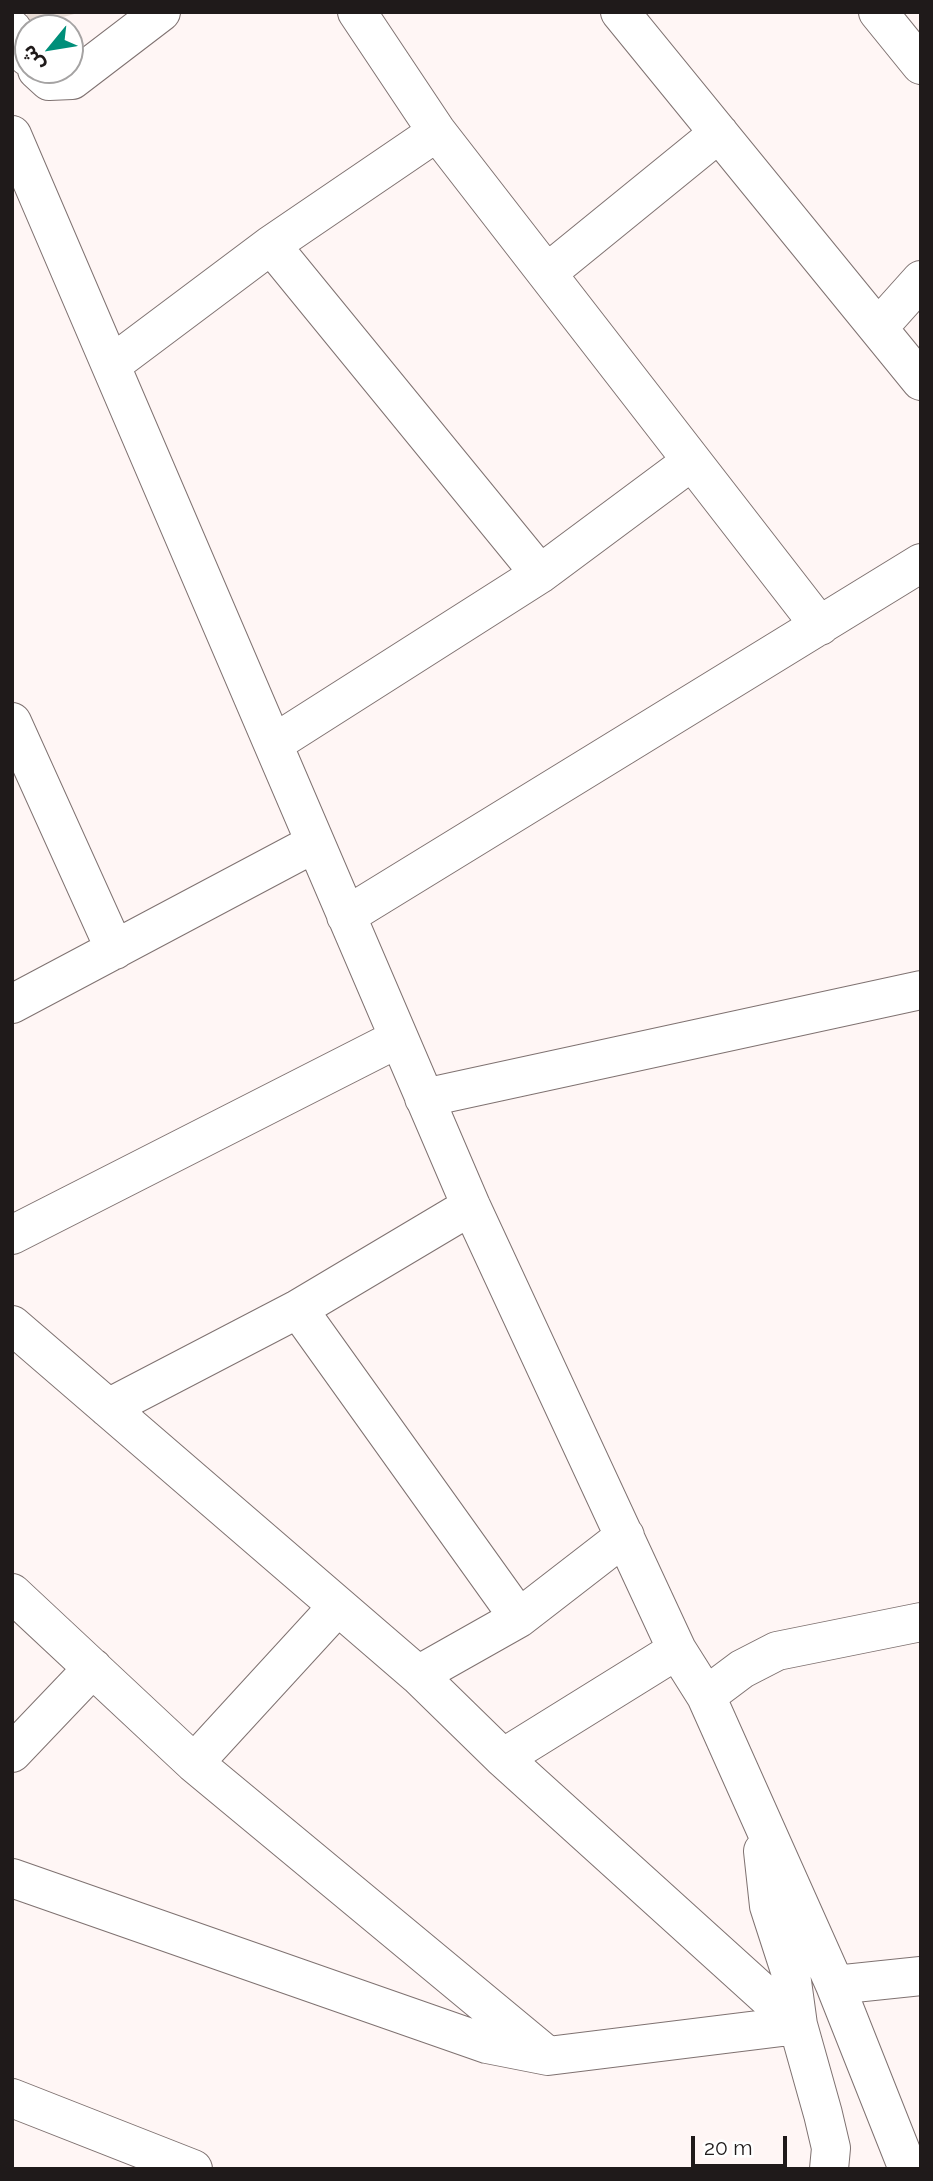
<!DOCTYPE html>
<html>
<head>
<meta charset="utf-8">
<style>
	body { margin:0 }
	#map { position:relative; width:933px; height:2181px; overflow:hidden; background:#fff6f5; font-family:Raleway,"Noto Sans Arabic",sans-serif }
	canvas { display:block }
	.frame { position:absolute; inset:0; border:14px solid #1f1a1a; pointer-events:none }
	.north { position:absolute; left:14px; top:14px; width:70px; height:70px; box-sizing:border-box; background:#fff; border:2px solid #a5a3a3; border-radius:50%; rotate:240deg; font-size:19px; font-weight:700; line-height:28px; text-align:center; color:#1f1a1a }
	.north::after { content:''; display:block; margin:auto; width:24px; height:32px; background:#008f7a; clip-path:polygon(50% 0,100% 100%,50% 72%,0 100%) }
	.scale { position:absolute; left:691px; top:2136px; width:96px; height:32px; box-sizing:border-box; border:4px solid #1f1a1a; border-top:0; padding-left:9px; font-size:21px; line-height:24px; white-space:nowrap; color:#1f1a1a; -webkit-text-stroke:5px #fff; paint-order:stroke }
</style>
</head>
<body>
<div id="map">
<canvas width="933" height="2181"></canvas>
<div class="frame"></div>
<div class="north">ش</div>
<div class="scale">20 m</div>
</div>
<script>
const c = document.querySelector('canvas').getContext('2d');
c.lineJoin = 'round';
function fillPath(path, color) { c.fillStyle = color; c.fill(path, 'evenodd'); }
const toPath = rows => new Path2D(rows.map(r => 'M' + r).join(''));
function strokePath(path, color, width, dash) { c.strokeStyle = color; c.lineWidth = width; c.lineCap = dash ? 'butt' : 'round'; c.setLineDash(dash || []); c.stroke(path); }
const building = toPath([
	[26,12,78,12,78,13,30,26]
]);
const minor = toPath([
	[357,12,437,132,820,626],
	[620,12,921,381],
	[878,12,921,65],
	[12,29,28,57],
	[37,70,49,81,72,80,161,12],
	[12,135,471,1206,677,1650,706,1696,835,1985,908,2169],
	[271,245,540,574],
	[547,273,719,133],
	[878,328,921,280],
	[111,365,271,245,437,132],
	[12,722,115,950],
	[273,744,540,574,692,461],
	[346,916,921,563],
	[12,1004,315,843],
	[424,1098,921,990],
	[12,1235,399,1038],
	[298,1309,519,1618],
	[12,1325,418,1675,503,1758,798,2025],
	[108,1408,298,1309,471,1206],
	[12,1593,194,1763,545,2054],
	[418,1675,519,1618,625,1536],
	[706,1696,742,1669,777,1651,921,1622],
	[12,1753,93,1668],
	[503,1758,677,1650],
	[194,1763,338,1606],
	[763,1851,769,1906,791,1974,798,2025,823,2114,831,2148,829,2169],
	[12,1878,487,2044,548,2056,798,2025],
	[835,1985,921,1976],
	[12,2098,193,2169]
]);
fillPath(building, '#e8dcd5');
strokePath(minor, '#7f7271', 40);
strokePath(minor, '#fff', 38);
</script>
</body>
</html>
